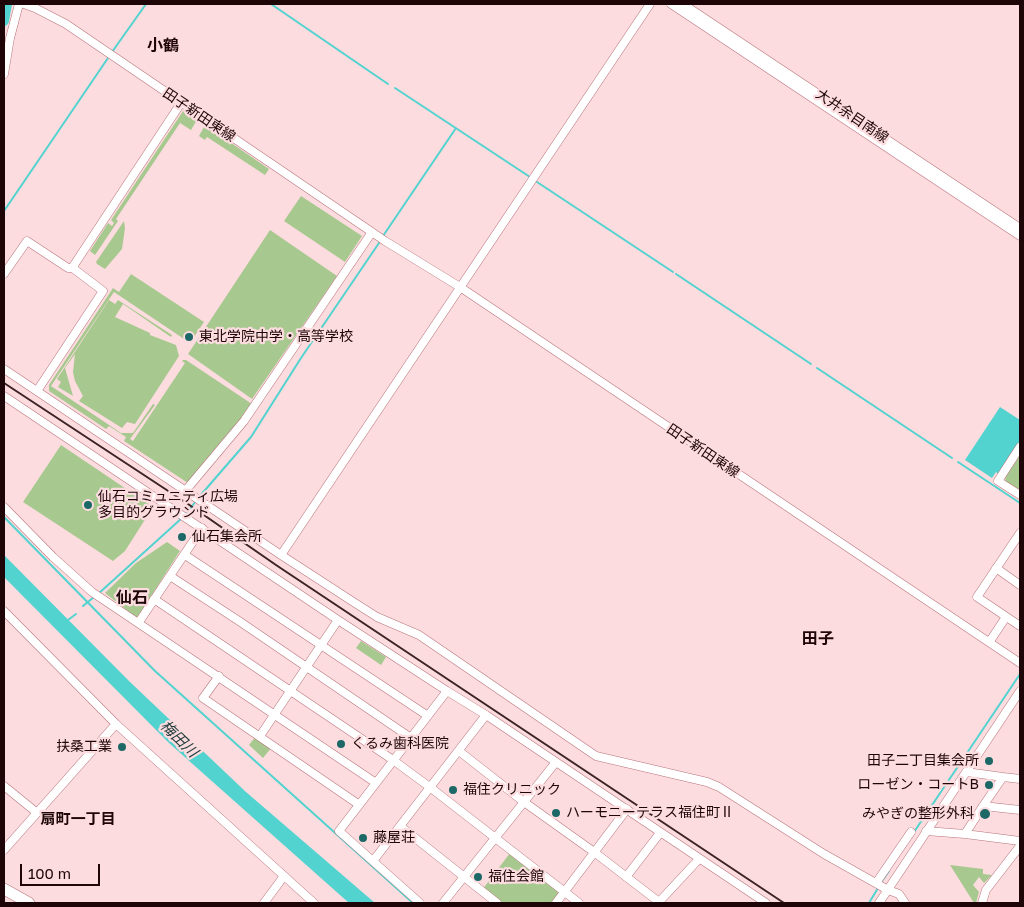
<!DOCTYPE html>
<html>
<head>
<meta charset="utf-8">
<style>
	body { margin:0 }
	#map { position:relative; width:1024px; height:907px; overflow:hidden; background:#fcdcde; font-family:"Golos Text",sans-serif }
	canvas { display:block }
	.frame { position:absolute; inset:0; border:5px solid #1d0508; pointer-events:none }
	.scale { position:absolute; left:20px; top:864px; width:80px; height:22px; box-sizing:border-box; border:2px solid #1d0508; border-top:0; padding-left:6px; font-size:15px; line-height:18px; white-space:nowrap; color:#1d0508; -webkit-text-stroke:4px #fcdcde; paint-order:stroke }
</style>
</head>
<body>
<div id="map">
<canvas width="1024" height="907"></canvas>
<div class="frame"></div>
<div class="scale">100 m</div>
</div>
<script>
const c = document.querySelector('canvas').getContext('2d');
c.lineJoin = 'round';
function fillPath(path, color) { c.fillStyle = color; c.fill(path, 'evenodd'); }
const toPath = rows => new Path2D(rows.map(r => 'M' + r).join(''));
function strokePath(path, color, width, dash) { c.strokeStyle = color; c.lineWidth = width; c.lineCap = dash ? 'butt' : 'round'; c.setLineDash(dash || []); c.stroke(path); }
function drawText(font, color, halo, rows, align = 'center') {
  c.font = font + ' "Golos Text","Noto Sans JP",sans-serif'; c.lineWidth = 4.5; c.setLineDash([]); c.textBaseline = 'middle'; c.strokeStyle = halo; c.fillStyle = color; for (const [text, x, y, turn = 0] of rows) {
    c.save(); c.translate(x, y); c.rotate((+turn || 0) * Math.PI / 180); c.textAlign = isNaN(turn) ? turn : align; if (halo) c.strokeText(text, 0, 0); c.fillText(text, 0, 0); c.restore();
  }
}
const green = toPath([
	[183,111,197,120,191,130,180,123,116,219,118,221,95,255,90,251,108,223,112,226,114,223,111,220],
	[205,125,269,169,265,175,207,137,205,140,199,136],
	[301,196,362,236,345,262,284,221],
	[124,221,125,228,122,249,105,269,97,264,96,262],
	[270,230,337,276,252,399,188,354],
	[131,274,204,322,190,343,114,292,51,386,121,433,133,433,153,404,155,405,130,439,133,441,185,363,182,361,183,360,186,360,252,404,228,436,188,483,124,441,126,437,109,426,106,429,49,391,49,385,113,288,119,292],
	[109,300,115,304,118,300,172,335,171,337,123,304,115,317,150,333,150,335,176,345,179,356,135,424,127,422,122,428,79,401,83,396,75,381,73,372,75,354,65,368,73,396,58,387,61,382,57,379],
	[61,445,153,507,125,551,113,561,23,502],
	[1020,455,1020,491,1006,482,1005,477],
	[167,542,180,551,137,618,105,593,136,563],
	[361,641,386,657,381,665,356,648],
	[256,736,272,747,263,758,249,745],
	[510,853,561,892,552,903,499,903,482,890],
	[950,865,983,869,983,874,992,875,984,883,979,877,973,885,979,892,976,903,974,903]
]);
const water = toPath([
	[1000,407,1020,420,1020,441,998,474,996,472,992,478,965,460],
	[4,555,130,682,246,792,375,903,349,903,169,743,4,577]
]);
const stream = toPath([
	[271,4,388,84],
	[112,52,146,4],
	[395,88,530,177],
	[537,182,673,272],
	[4,211,108,58],
	[383,236,456,128],
	[676,274,811,364],
	[817,368,952,458],
	[958,462,1020,503],
	[199,497,251,437,301,358,381,240],
	[185,515,196,501],
	[4,517,155,671,413,903],
	[98,594,182,518],
	[83,606,94,597],
	[68,620,76,614],
	[914,832,1020,674],
	[880,884,889,871],
	[869,903,878,888]
]);
const river = toPath([
	[4,21,7,4]
]);
const minor = toPath([
	[24,4,35,8,66,24,385,241,460,287,1020,663],
	[671,4,1020,236],
	[683,4,1020,228],
	[4,74,10,38,19,4],
	[4,274,27,241,68,268,73,268],
	[4,369,281,555,355,603,377,617,419,635,596,756,707,782,719,787,824,854,888,890,899,894,905,903],
	[37,391,103,291,74,269,74,265,181,103],
	[4,396,338,620,447,691,486,715,766,903],
	[1020,447,998,481,1020,495],
	[186,490,244,421,372,232],
	[4,507,53,557,92,592,376,783],
	[1020,533,977,597,1020,626],
	[185,555,428,716],
	[281,555,650,4],
	[996,568,1020,585],
	[170,576,239,621,411,738],
	[154,599,393,760,431,788,579,903],
	[4,611,116,724,314,903],
	[139,622,202,528],
	[990,641,1006,617],
	[219,676,203,698,358,804],
	[260,736,338,620],
	[459,751,524,802,594,852,659,902],
	[966,772,1003,777],
	[4,786,36,812],
	[983,806,1003,777,1020,779],
	[400,826,497,903],
	[926,831,965,834,1020,841],
	[965,834,983,806,1020,810],
	[4,850,116,724],
	[373,861,486,715],
	[626,877,660,833],
	[876,883,911,832],
	[264,903,284,876],
	[420,903,339,831,447,691],
	[443,903,556,762],
	[556,903,627,809],
	[658,903,699,859],
	[879,903,1020,691],
	[982,903,986,890,1020,846]
]);
const highway = toPath([
	[4,889,29,903]
]);
const rail = toPath([
	[4,383,188,504,276,565,784,903]
]);
const markers = [
	[189,337,5,"#1b6867"],
	[88,505,5,"#1b6867"],
	[182,537,5,"#1b6867"],
	[341,744,5,"#1b6867"],
	[122,747,5,"#1b6867"],
	[989,761,5,"#1b6867"],
	[989,785,5,"#1b6867"],
	[453,790,5,"#1b6867"],
	[556,813,5,"#1b6867"],
	[985,814,6,"#1b6867"],
	[363,838,5,"#1b6867"],
	[478,877,5,"#1b6867"]
];
const streetNames = [
	["田子新田東線",199,115,34],
	["大井余目南線",852,116,34],
	["田子新田東線",703,451,34]
];
const poiNames = [
	["東北学院中学・高等学校",199,337],
	["仙石コミュニティ広場",98,497],
	["多目的グラウンド",98,513],
	["仙石集会所",192,537],
	["くるみ歯科医院",351,744],
	["扶桑工業",112,747,"right"],
	["田子二丁目集会所",979,761,"right"],
	["ローゼン・コートB",979,785,"right"],
	["福住クリニック",463,790],
	["ハーモニーテラス福住町Ⅱ",566,813],
	["みやぎの整形外科",974,814,"right"],
	["藤屋荘",373,838],
	["福住会館",488,877]
];
const waterNames = [
	["梅田川",179,739,44]
];
const neighbourhoodNames = [
	["扇町一丁目",78,819]
];
const quarterNames = [
	["小鶴",163,46],
	["仙石",132,598],
	["田子",818,639]
];
fillPath(green, '#a7c98f');
fillPath(water, '#52d3d0');
strokePath(stream, '#52d3d0', 2);
strokePath(river, '#52d3d0', 10);
strokePath(minor, '#b9737b', 9);
strokePath(highway, '#b9737b', 12);
strokePath(minor, '#fff', 8);
strokePath(highway, '#fff', 11);
strokePath(rail, '#3c2326', 2);
for (const [x, y, r, color] of markers) { const dot = new Path2D(); dot.arc(x, y, r, 0, 2 * Math.PI); c.fillStyle = color; c.fill(dot); strokePath(dot, '#fcdcde', 2); }
drawText('14px', '#1d0508', '#fcdcde', streetNames);
drawText('14px', '#1d0508', '#fcdcde', poiNames, 'left');
drawText('italic 15px', '#203c3c', '#fcdcde', waterNames);
drawText('bold 15px', '#1d0508', '#fcdcde', neighbourhoodNames);
drawText('bold 16px', '#1d0508', '#fcdcde', quarterNames);
</script>
</body>
</html>
